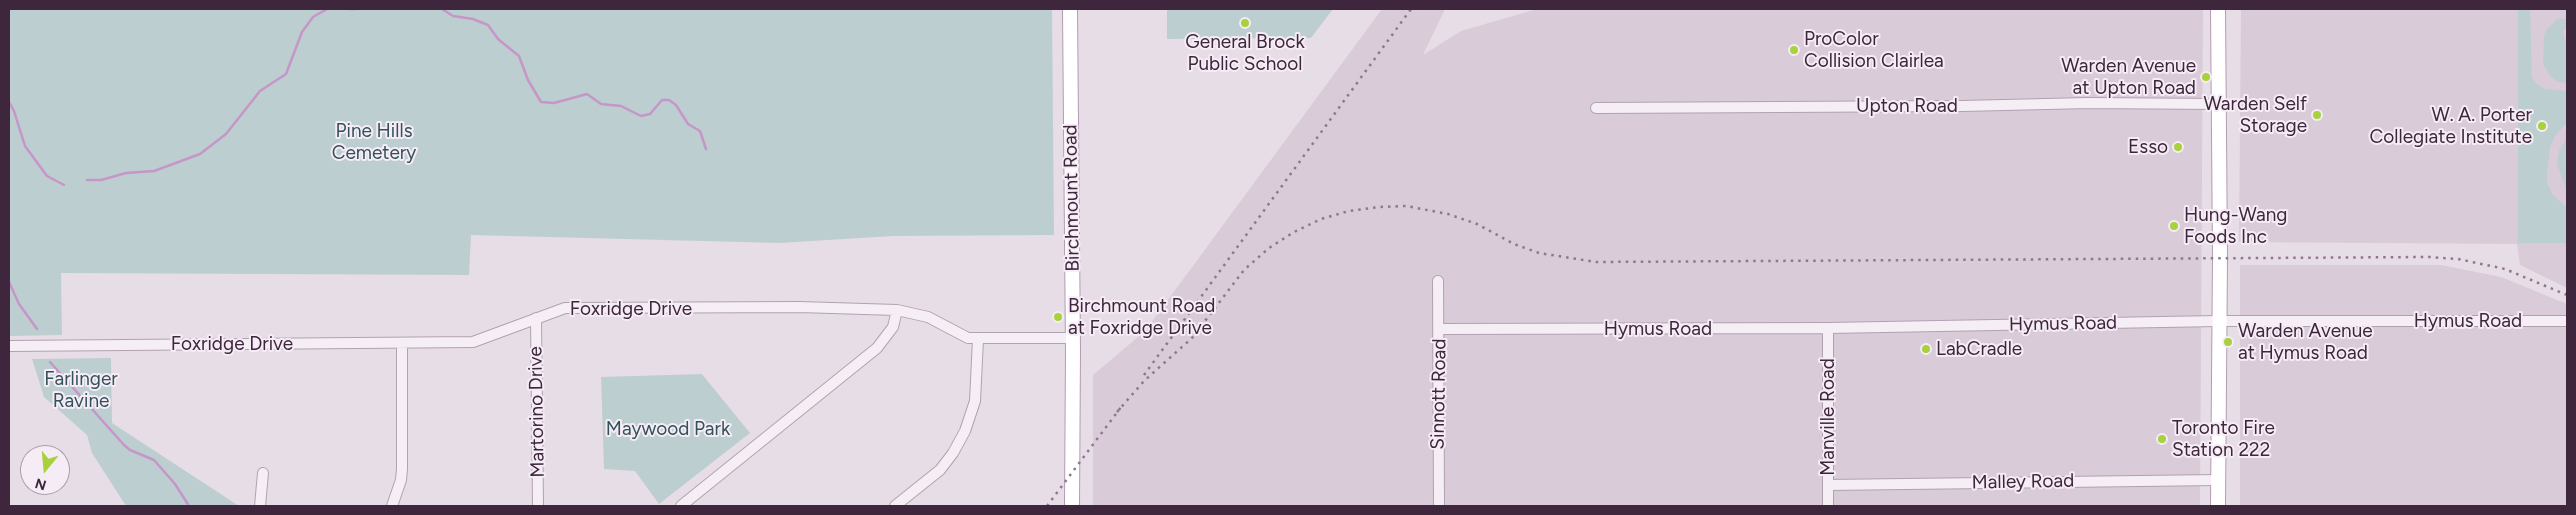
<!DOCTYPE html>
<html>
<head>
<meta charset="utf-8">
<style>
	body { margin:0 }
	#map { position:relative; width:2576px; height:515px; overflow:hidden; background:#e7dde7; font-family:Figtree,sans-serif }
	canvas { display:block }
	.frame { position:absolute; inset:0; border:10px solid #3e263c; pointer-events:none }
	.north { position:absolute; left:20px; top:445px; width:50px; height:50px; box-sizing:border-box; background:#f5ecf5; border:1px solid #ac9dab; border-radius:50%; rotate:197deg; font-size:14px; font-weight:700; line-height:20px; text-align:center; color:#3e263c }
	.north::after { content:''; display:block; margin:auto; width:18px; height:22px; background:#a8d13d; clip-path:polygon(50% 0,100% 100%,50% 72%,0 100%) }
</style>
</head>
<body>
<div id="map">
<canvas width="2576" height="515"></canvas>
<div class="frame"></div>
<div class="north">N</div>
</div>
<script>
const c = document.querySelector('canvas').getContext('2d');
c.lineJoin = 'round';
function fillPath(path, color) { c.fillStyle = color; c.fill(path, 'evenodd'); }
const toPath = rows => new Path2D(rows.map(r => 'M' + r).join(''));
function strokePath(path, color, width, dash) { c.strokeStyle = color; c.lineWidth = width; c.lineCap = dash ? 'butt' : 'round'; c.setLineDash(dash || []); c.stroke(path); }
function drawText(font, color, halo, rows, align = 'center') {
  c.font = font + ' Figtree,sans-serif'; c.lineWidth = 4; c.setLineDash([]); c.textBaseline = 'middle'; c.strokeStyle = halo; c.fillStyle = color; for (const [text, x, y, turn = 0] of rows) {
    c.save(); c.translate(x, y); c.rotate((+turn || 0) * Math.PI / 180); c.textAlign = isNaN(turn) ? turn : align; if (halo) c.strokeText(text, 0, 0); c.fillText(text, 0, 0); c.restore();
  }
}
const built = toPath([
	[1382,9,1445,9,1423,55,1461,31,1537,9,2203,9,2200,506,1093,506,1093,375,1145,331],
	[2241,9,2567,9,2567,288,2520,265,2517,244,2239,242],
	[2240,265,2441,265,2501,277,2567,304,2567,506,2240,506]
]);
const green = toPath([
	[9,9,1052,9,1054,235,893,236,779,243,471,235,469,275,61,273,62,335,9,336],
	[1167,9,1333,9,1311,38,1167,39],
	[2518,9,2530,9,2532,77,2535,83,2545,89,2567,91,2567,122,2555,136,2550,147,2547,174,2547,183,2553,195,2567,208,2567,243,2518,243],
	[2557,19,2567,19,2567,27,2563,31,2565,41,2567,41,2567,83,2558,82,2551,77,2543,64,2544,36,2547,29],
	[2567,136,2567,191,2557,164,2559,151],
	[111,358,112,423,239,506,126,506,92,453,87,435,44,397,32,359],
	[702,374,750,433,659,504,635,471,604,469,601,377]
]);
const stream = toPath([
	[350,9,356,9],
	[442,9,453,16,473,19,488,25,498,39,519,56,528,80,541,102,554,103,587,94,601,104,621,106,641,116,650,114,662,100,669,100,676,105,688,124,700,131,706,149],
	[9,102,14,111,25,146,47,176,64,185],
	[87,180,101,180,126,173,154,171,200,154,226,134,260,91,286,74,302,32,313,17,327,9],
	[9,282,19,304,37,329],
	[50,362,124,445,130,450,154,460,175,484,189,506]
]);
const minor = toPath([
	[1596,108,1962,106,2088,103,2218,104],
	[1438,281,1439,506],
	[536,318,538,506],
	[1828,328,1828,506],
	[1439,329,1828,328,2218,321,2567,321],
	[9,346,473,342,565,308,799,307,897,310,928,317,968,338,1073,338],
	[1828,485,2218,480],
	[260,506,263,473],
	[392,506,401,480,402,469,402,343],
	[681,506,877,348,893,327,897,310],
	[895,506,940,470,953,453,965,431,975,401,978,339]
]);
const major = toPath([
	[1070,9,1073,351,1072,506],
	[2218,9,2220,258,2218,506]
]);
const rail = toPath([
	[1144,375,1411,9],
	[1117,412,1144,381,1192,338,1244,270,1269,248,1294,232,1321,219,1349,211,1379,207,1406,206,1448,214,1477,224,1514,244,1539,253,1596,262,2429,257,2458,259,2505,269,2567,295],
	[1047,506,1121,407]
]);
const markers = [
	[1245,23,5,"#a8d13d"],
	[1794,50,5,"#a8d13d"],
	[2206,77,5,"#a8d13d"],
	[2317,115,5,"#a8d13d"],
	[2542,126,5,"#a8d13d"],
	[2178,147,5,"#a8d13d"],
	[2174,226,5,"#a8d13d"],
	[1058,317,5,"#a8d13d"],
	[2228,342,5,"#a8d13d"],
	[1926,349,5,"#a8d13d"],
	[2162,439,5,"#a8d13d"]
];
const poiNames = [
	["ProColor",1804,39],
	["Collision Clairlea",1804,61],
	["General Brock",1245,42,"center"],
	["Public School",1245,64,"center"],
	["Warden Avenue",2196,66,"right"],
	["at Upton Road",2196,88,"right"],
	["Warden Self",2307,104,"right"],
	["Storage",2307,126,"right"],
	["W. A. Porter",2532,115,"right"],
	["Collegiate Institute",2532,137,"right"],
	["Esso",2168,147,"right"],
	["Hung-Wang",2184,215],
	["Foods Inc",2184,237],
	["Birchmount Road",1068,306],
	["at Foxridge Drive",1068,328],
	["Warden Avenue",2238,331],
	["at Hymus Road",2238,353],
	["LabCradle",1936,349],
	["Toronto Fire",2172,428],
	["Station 222",2172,450]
];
const streetNames = [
	["Upton Road",1907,106],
	["Birchmount Road",1072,198,-91],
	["Foxridge Drive",631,309],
	["Hymus Road",2468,321],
	["Hymus Road",2063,324,-1],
	["Hymus Road",1658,329],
	["Foxridge Drive",232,344],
	["Sinnott Road",1439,394,-89],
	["Martorino Drive",537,412,-91],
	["Manville Road",1828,417,-90],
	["Malley Road",2023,482,-1]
];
const parkNames = [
	["Pine Hills",374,131],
	["Cemetery",374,153],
	["Farlinger",81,379],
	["Ravine",81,401],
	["Maywood Park",668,429]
];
fillPath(built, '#d9cbd8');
fillPath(green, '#bdced1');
strokePath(stream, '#c696c9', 2.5);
strokePath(minor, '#b1a2b0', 12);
strokePath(major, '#b39cb2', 16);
strokePath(minor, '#f5eff5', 10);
strokePath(major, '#fff', 14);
strokePath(rail, '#917690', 2.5, [2.5, 5]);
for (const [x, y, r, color] of markers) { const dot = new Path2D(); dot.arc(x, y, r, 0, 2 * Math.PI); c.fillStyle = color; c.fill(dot); strokePath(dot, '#f5ecf5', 2); }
drawText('19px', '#3e263c', '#f5ecf5', poiNames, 'left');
drawText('19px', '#3e263c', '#f5ecf5', streetNames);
drawText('19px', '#33515a', '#f5ecf5', parkNames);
</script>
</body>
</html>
